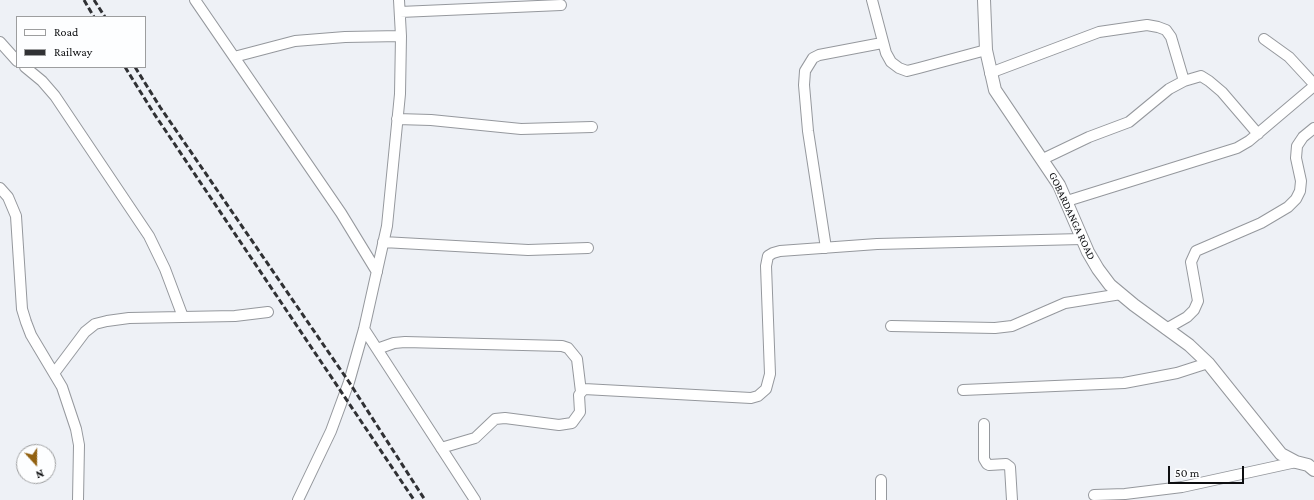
<!DOCTYPE html>
<html>
<head>
<meta charset="utf-8">
<style>
	body { margin:0 }
	#map { position:relative; width:1314px; height:500px; overflow:hidden; background:#eef1f6; font-family:"Crimson Pro",serif }
	canvas { display:block }
	.legend { position:absolute; left:16px; top:16px; width:130px; height:52px; box-sizing:border-box; background:#fdfeff; border:1px solid #9d9e9f; margin:0; padding:5px 7px; list-style:none; font-size:12px; color:#0d0e10 }
	.legend li { display:flex; align-items:center; gap:8px; height:20px }
	.legend b { width:20px; border:1px solid #9d9e9f }
	.north { position:absolute; left:16px; top:444px; width:40px; height:40px; box-sizing:border-box; background:#fdfeff; border:1px solid #9d9e9f; border-radius:50%; rotate:159deg; font-size:11px; font-weight:700; line-height:16px; text-align:center; color:#0d0e10 }
	.north::after { content:''; display:block; margin:auto; width:14px; height:18px; background:#926111; clip-path:polygon(50% 0,100% 100%,50% 72%,0 100%) }
	.scale { position:absolute; left:1168px; top:466px; width:76px; height:18px; box-sizing:border-box; border:2px solid #0d0e10; border-top:0; padding-left:5px; font-size:12px; line-height:14px; white-space:nowrap; color:#0d0e10; -webkit-text-stroke:3px #fdfeff; paint-order:stroke }
</style>
</head>
<body>
<div id="map">
<canvas width="1314" height="500"></canvas>
<ul class="legend">
<li><b style="height:5px;background:#fff"></b>Road</li>
<li><b style="height:5px;background:#303134"></b>Railway</li>
</ul>
<div class="north">N</div>
<div class="scale">50 m</div>
</div>
<script>
const c = document.querySelector('canvas').getContext('2d');
c.lineJoin = 'round';
const toPath = rows => new Path2D(rows.map(r => 'M' + r).join(''));
function strokePath(path, color, width, dash) { c.strokeStyle = color; c.lineWidth = width; c.lineCap = dash ? 'butt' : 'round'; c.setLineDash(dash || []); c.stroke(path); }
function drawText(font, color, halo, rows, align = 'center') {
  c.font = font + ' "Crimson Pro",serif'; c.lineWidth = 3; c.setLineDash([]); c.textBaseline = 'middle'; c.strokeStyle = halo; c.fillStyle = color; for (const [text, x, y, turn = 0] of rows) {
    c.save(); c.translate(x, y); c.rotate((+turn || 0) * Math.PI / 180); c.textAlign = isNaN(turn) ? turn : align; if (halo) c.strokeText(text, 0, 0); c.fillText(text, 0, 0); c.restore();
  }
}
const minor = toPath([
	[195,0,341,213,377,272],
	[872,0,886,53,891,62,899,68,907,71,919,68,986,50],
	[400,12,561,5],
	[1264,39,1289,57,1314,84],
	[0,42,17,61],
	[234,57,295,41,345,37,401,36],
	[25,67,42,81,55,96,149,236,165,269,183,317],
	[990,73,1099,32,1147,25,1158,27,1166,30,1171,37,1184,81],
	[397,119,431,120,521,129,592,127],
	[1043,159,1089,137,1129,122,1169,89,1184,81,1201,76,1209,81,1222,92,1258,134],
	[0,188,8,197,16,216,22,309,26,322,31,335,62,387,76,429,79,445,78,500],
	[1067,201,1237,148,1249,141,1314,86],
	[383,242,528,250,588,248],
	[826,248,808,131,804,85,805,71,813,58,819,55,882,43],
	[891,326,995,328,1012,326,1065,303,1121,294],
	[364,329,475,500],
	[1166,329,1187,317,1194,310,1198,301,1191,262,1196,251,1261,223,1288,207,1296,199,1300,191,1301,181,1296,158,1297,146,1303,137,1314,128],
	[377,349,394,343,405,342,562,346,568,348,577,359,581,392],
	[55,372,85,332,95,324,107,321,129,318,235,316,268,312],
	[963,390,1124,383,1177,373,1208,363],
	[984,424,984,459,987,464,989,465,1006,464,1010,467,1012,500],
	[441,448,475,438,495,419,505,418,559,425,572,423,580,412,579,395,584,389,751,398,758,396,766,389,770,374,766,266,768,256,773,253,780,251,877,244,1082,239],
	[1094,495,1125,494,1182,487,1296,462],
	[298,500,331,431,349,382,364,329,387,226,400,94,401,36,399,0],
	[881,500,881,480]
]);
const major = toPath([
	[984,0,986,50,995,90,1059,185,1088,252,1098,269,1110,285,1134,305,1189,345,1208,363,1281,454,1296,462,1308,465,1314,470]
]);
const rail = toPath([
	[84,0,94,17],
	[94,0,105,17],
	[125,67,153,112,414,500],
	[135,67,160,107,349,382,425,500]
]);
const streetNames = [
	["GOBARDANGA ROAD",1072,216,65]
];
strokePath(minor, '#95989d', 12);
strokePath(major, '#95989d', 14);
strokePath(minor, '#fff', 10);
strokePath(major, '#fff', 12);
strokePath(rail, '#303134', 3, [6, 3]);
drawText('11px', '#0d0e10', '#fdfeff', streetNames);
</script>
</body>
</html>
